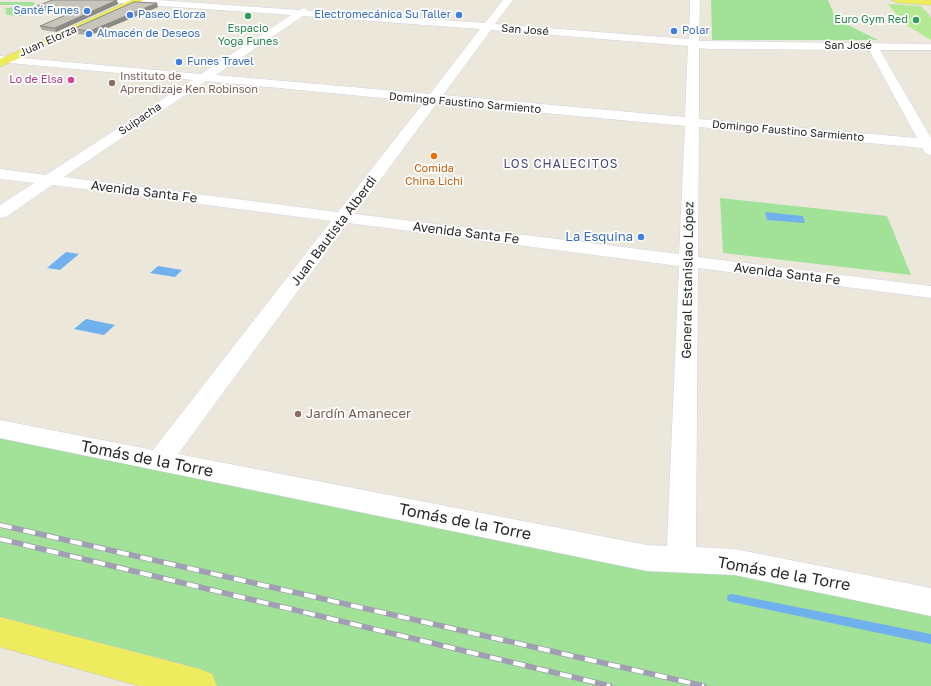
<!DOCTYPE html>
<html>
<head>
<meta charset="utf-8">
<style>
	body { margin:0 }
	canvas { display:block; background:#ebe8db }
</style>
</head>
<body>
<canvas width="931" height="686"></canvas>
<script>
const c = document.querySelector('canvas').getContext('2d');
c.lineJoin = 'round';
function fillPath(path, color) { c.fillStyle = color; c.fill(path, 'evenodd'); }
const toPath = rows => new Path2D(rows.map(r => 'M' + r).join(''));
function strokePath(path, color, width, dash) { c.strokeStyle = color; c.lineWidth = width; c.lineCap = dash ? 'butt' : 'round'; c.setLineDash(dash || []); c.stroke(path); }
function drawText(font, color, halo, rows, align = 'center') {
  c.font = font + ' "Golos Text",sans-serif'; c.lineWidth = 3.5; c.setLineDash([]); c.textBaseline = 'middle'; c.strokeStyle = halo; c.fillStyle = color; for (const [text, x, y, turn = 0] of rows) {
    c.save(); c.translate(x, y); c.rotate((+turn || 0) * Math.PI / 180); c.textAlign = isNaN(turn) ? turn : align; if (halo) c.strokeText(text, 0, 0); c.fillText(text, 0, 0); c.restore();
  }
}
const green = toPath([
	[711,0,828,0,836,19,878,40,712,40],
	[0,2,33,2,36,5,32,7,31,10,37,13,23,16,7,15,5,11,8,10,2,9,27,5,0,5],
	[720,198,887,216,911,275,723,253],
	[0,429,931,602,931,686,200,686,0,632]
]);
const pitch = toPath([
	[888,4,921,6,931,17,931,40,903,23]
]);
const water = toPath([
	[765,212,803,216,805,223,767,220],
	[66,252,79,254,60,270,47,268],
	[158,266,182,270,175,277,150,273],
	[86,319,115,325,104,335,74,329]
]);
const stream = toPath([
	[732,594,931,634,931,644,732,602,728,601,727,598,728,595,732,594]
]);
const minor = toPath([
	[114,0,158,0,299,10,304,8,309,11,485,23,503,0,513,0,495,24,689,39,690,0,700,0,699,41,931,44,931,50,880,50,931,138,931,155,926,154,922,148,699,127,698,257,931,286,931,298,698,268,696,547,735,549,931,588,931,616,735,575,647,571,0,438,0,420,153,450,331,221,52,185,6,217,0,218,0,205,34,183,0,179,0,169,46,175,192,80,0,62,0,56,201,74,291,15,119,3,114,0],
	[303,16,480,29,430,94,216,75,303,16],
	[491,30,688,46,685,117,443,95,491,30],
	[699,48,709,49,869,50,917,138,699,119,699,48],
	[206,81,424,102,338,212,64,177,206,81],
	[437,103,685,126,679,254,355,214,437,103],
	[348,223,679,266,667,546,647,545,178,454,348,223]
]);
const major = toPath([
	[131,0,144,0,0,67,0,59,131,0],
	[892,0,931,0,931,5,897,3,892,0],
	[0,617,200,669,212,674,217,686,139,686,0,647,0,617]
]);
const rail = toPath([
	[0,525,704,686],
	[0,539,610,686]
]);
const wall = toPath([
	[118,4,56,32,42,30,40,26,72,13,38,10,37,6],
	[158,7,91,35,75,34,73,29]
]);
const shadedWall = toPath([
	[117,0,118,4,56,32,55,28],
	[157,3,158,7,91,35,90,31]
]);
const building = toPath([
	[52,0,117,0,55,28,40,26,80,9,37,6,52,0],
	[134,2,157,3,90,31,73,29,134,2]
]);
const markers = [
	[87,11,4,"#3f7fe0"],
	[130,15,4,"#3f7fe0"],
	[459,15,4,"#3f7fe0"],
	[248,16,4,"#2e9e5b"],
	[916,20,4,"#2e9e5b"],
	[674,31,4,"#3f7fe0"],
	[89,34,4,"#3f7fe0"],
	[179,62,4,"#3f7fe0"],
	[71,80,4,"#d1479c"],
	[112,83,4,"#8d6e63"],
	[434,156,4,"#e8710a"],
	[641,237,4,"#3f7fe0"],
	[298,414,4,"#8d6e63"]
];
const farShopnames = [
	["Santé Funes",79,11,"right"],
	["Paseo Elorza",138,15],
	["Electromecánica Su Taller",451,15,"right"],
	["Polar",682,31],
	["Almacén de Deseos",97,34],
	["Funes Travel",187,62]
];
const farLeisurenames = [
	["Euro Gym Red",908,20],
	["Espacio",248,29,"center"],
	["Yoga Funes",248,42,"center"]
];
const farStreetnames = [
	["San José",525,30,4],
	["Juan Elorza",48,41,-24],
	["San José",848,46],
	["Domingo Faustino Sarmiento",465,103,5],
	["Suipacha",140,119,-34],
	["Domingo Faustino Sarmiento",788,131,5]
];
const farEducationnames = [
	["Instituto de",120,77],
	["Aprendizaje Ken Robinson",120,90]
];
const farHotelnames = [
	["Lo de Elsa",63,80]
];
const farFoodnames = [
	["Comida",434,169],
	["China Lichi",434,182]
];
const farNeighbourhoodnames = [
	["LOS CHALECITOS",561,164]
];
const streetNames = [
	["Avenida Santa Fe",144,192,7],
	["Juan Bautista Alberdi",334,231,-53],
	["Avenida Santa Fe",466,233,7],
	["Avenida Santa Fe",787,274,7],
	["General Estanislao López",688,280,-89]
];
const shopNames = [
	["La Esquina",633,237]
];
const educationNames = [
	["Jardín Amanecer",306,414]
];
const nearStreetnames = [
	["Tomás de la Torre",147,459,11],
	["Tomás de la Torre",465,522,11],
	["Tomás de la Torre",784,574,10]
];
fillPath(green, '#a2e198');
fillPath(pitch, '#b3e894');
fillPath(water, '#70b0ec');
fillPath(stream, '#70b0ec');
strokePath(minor, '#d1d0e2', 1);
strokePath(major, '#c7c7c7', 1);
fillPath(minor, '#fff');
fillPath(major, '#edeb5e');
strokePath(rail, '#a09eb3', 5.5);
strokePath(rail, '#fff', 4, [12]);
fillPath(wall, '#aba9a1');
fillPath(shadedWall, '#8b8983');
fillPath(building, '#c7c4bb');
strokePath(building, '#8b8983', 1);
for (const [x, y, r, color] of markers) { const dot = new Path2D(); dot.arc(x, y, r, 0, 2 * Math.PI); c.fillStyle = color; c.fill(dot); strokePath(dot, '#fff', 1.5); }
drawText('11px', '#366cbe', '#fff', farShopnames, 'left');
drawText('11px', '#27864d', '#fff', farLeisurenames, 'right');
drawText('11px', '#292929', '#fff', farStreetnames);
drawText('11px', '#785e54', '#fff', farEducationnames, 'left');
drawText('11px', '#b23c85', '#fff', farHotelnames, 'right');
drawText('11px', '#c56008', '#fff', farFoodnames);
c.letterSpacing = '1px';
drawText('12px', '#4c4b79', '#fff', farNeighbourhoodnames);
c.letterSpacing = '0px';
drawText('13px', '#292929', '#fff', streetNames);
drawText('13px', '#366cbe', '#fff', shopNames, 'right');
drawText('13px', '#785e54', '#fff', educationNames, 'left');
drawText('16px', '#292929', '#fff', nearStreetnames);
</script>
</body>
</html>
